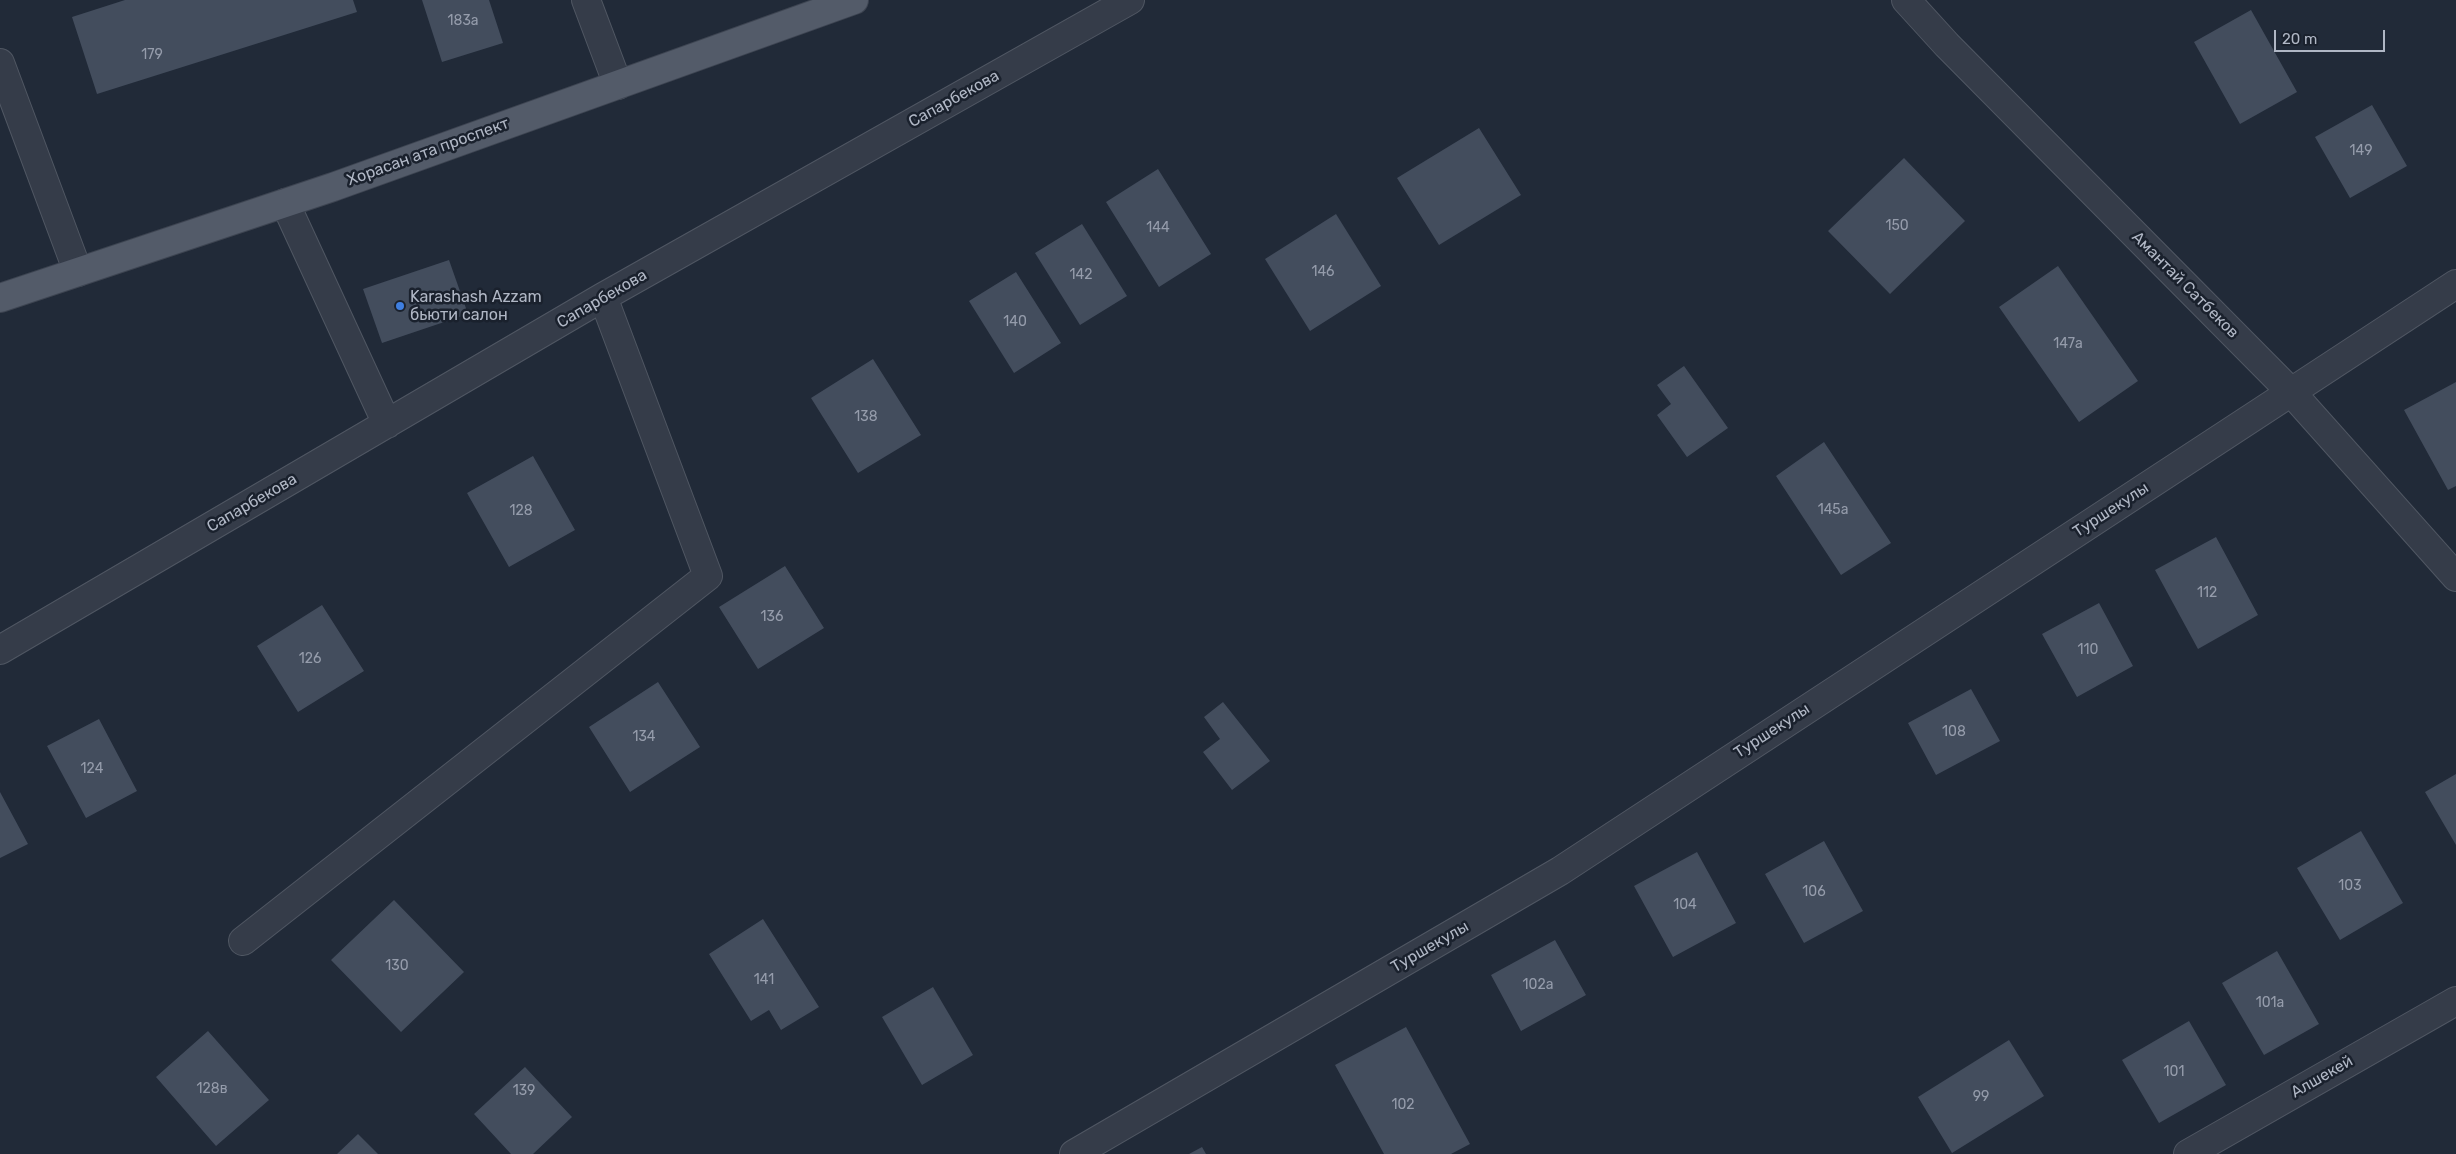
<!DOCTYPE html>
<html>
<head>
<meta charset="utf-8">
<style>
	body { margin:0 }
	#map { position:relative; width:2456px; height:1154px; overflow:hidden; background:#212a38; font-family:Rubik,sans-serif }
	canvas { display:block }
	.scale { position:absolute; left:2274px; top:30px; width:111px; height:22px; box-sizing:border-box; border:2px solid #b0b7c5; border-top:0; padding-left:6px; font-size:15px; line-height:18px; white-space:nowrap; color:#b0b7c5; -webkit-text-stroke:4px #1a212d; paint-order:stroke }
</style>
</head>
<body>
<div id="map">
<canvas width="2456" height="1154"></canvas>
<div class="scale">20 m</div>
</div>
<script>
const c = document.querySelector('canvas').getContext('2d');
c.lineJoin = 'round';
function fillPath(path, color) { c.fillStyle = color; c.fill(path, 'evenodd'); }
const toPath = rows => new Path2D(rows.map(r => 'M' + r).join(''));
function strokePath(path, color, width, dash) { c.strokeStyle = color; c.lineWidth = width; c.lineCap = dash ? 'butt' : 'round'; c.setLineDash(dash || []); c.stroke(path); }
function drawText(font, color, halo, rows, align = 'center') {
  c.font = font + ' Rubik,sans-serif'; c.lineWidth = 5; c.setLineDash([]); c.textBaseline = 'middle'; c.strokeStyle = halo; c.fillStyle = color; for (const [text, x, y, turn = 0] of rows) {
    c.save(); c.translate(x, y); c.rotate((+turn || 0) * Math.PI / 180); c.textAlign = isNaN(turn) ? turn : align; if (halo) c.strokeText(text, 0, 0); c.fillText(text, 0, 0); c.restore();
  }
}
const building = toPath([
	[125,0,353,0,357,12,97,94,72,17],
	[422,0,489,0,503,43,442,62],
	[2251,10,2297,92,2240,124,2194,42],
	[2372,105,2407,166,2350,198,2315,137],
	[1479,128,1521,195,1439,245,1397,178],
	[1904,158,1965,221,1890,294,1828,231],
	[1158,169,1211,254,1159,287,1106,202],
	[1336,214,1381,286,1310,331,1265,259],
	[1082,224,1127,296,1080,325,1035,253],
	[449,260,468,314,382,343,363,289],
	[2058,266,2138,381,2079,422,1999,307],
	[1016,272,1061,343,1014,373,969,301],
	[873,359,921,435,858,473,811,398],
	[1684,366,1728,428,1687,457,1657,415,1671,404,1657,385],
	[2456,382,2456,486,2448,490,2404,410],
	[1824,442,1891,543,1841,575,1776,476],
	[533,456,575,530,509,567,467,493],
	[2216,537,2258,615,2198,649,2155,570],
	[785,566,824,628,758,669,719,607],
	[2099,603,2133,666,2077,697,2042,634],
	[322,605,364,671,298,712,257,646],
	[658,682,700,747,630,792,589,727],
	[1971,689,2000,741,1936,775,1908,723],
	[1223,702,1270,761,1232,790,1203,752,1220,739,1204,717],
	[99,719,137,791,86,818,47,746],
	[2456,774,2456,845,2425,792],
	[0,792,28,844,0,858],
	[2361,831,2403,903,2340,940,2297,868],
	[1824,841,1863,911,1804,943,1765,874],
	[1697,852,1736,923,1673,957,1634,886],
	[394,900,464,972,401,1032,331,960],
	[763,919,819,1007,781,1030,769,1010,751,1021,709,954],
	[1555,940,1586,995,1521,1031,1491,975],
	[2277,951,2319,1024,2264,1055,2222,983],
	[933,987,973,1055,922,1085,882,1017],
	[2189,1021,2226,1085,2159,1123,2122,1060],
	[1406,1027,1470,1144,1451,1154,1384,1154,1335,1065],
	[208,1031,269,1100,216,1146,156,1077],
	[2009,1040,2044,1096,1952,1153,1918,1097],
	[525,1067,572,1117,533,1154,511,1154,474,1114],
	[358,1134,378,1154,337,1154],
	[1202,1147,1206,1154,1189,1154]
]);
const minor = toPath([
	[586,0,618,85],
	[1906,0,1947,45,2291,392,2456,577],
	[0,63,78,272],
	[285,203,387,424],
	[0,650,603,297,1130,0],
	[243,941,708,576,603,297],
	[1074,1154,1560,871,2456,284],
	[2188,1154,2456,1001]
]);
const major = toPath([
	[0,298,333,187,854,0]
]);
const markers = [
	[400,306,5,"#3f7fe0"]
];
const numberNames = [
	["183а",463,21],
	["179",152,55],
	["149",2361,151],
	["150",1897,226],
	["144",1158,228],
	["146",1323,272],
	["142",1081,275],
	["140",1015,322],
	["147а",2068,344],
	["138",866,417],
	["145а",1833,510],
	["128",521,511],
	["112",2207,593],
	["136",772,617],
	["110",2088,650],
	["126",310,659],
	["108",1954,732],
	["134",644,737],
	["124",92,769],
	["103",2350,886],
	["106",1814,892],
	["104",1685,905],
	["130",397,966],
	["141",764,980],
	["102а",1538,985],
	["101а",2270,1003],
	["101",2174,1072],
	["128в",212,1089],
	["139",524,1091],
	["99",1981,1097],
	["102",1403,1105]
];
const streetNames = [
	["Сапарбекова",954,99,-29],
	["Хорасан ата проспект",428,152,-20],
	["Амантай Сатбеков",2185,285,45],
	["Сапарбекова",602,299,-30],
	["Сапарбекова",252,503,-30],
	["Туршекулы",2111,510,-33],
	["Туршекулы",1772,731,-33],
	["Туршекулы",1430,947,-30],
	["Алшекей",2322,1077,-30]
];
const poiNames = [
	["Karashash Azzam",410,297],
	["бьюти салон",410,315]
];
fillPath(building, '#434d5d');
strokePath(minor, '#505763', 30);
strokePath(major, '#3e4552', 30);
strokePath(minor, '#353c49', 28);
strokePath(major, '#535b69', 28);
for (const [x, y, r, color] of markers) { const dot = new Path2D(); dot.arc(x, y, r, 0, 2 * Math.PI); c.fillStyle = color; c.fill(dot); strokePath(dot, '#1a212d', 2); }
drawText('14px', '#959cab', null, numberNames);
drawText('16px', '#b0b7c5', '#1a212d', streetNames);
drawText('16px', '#b0b7c5', '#1a212d', poiNames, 'left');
</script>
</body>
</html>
